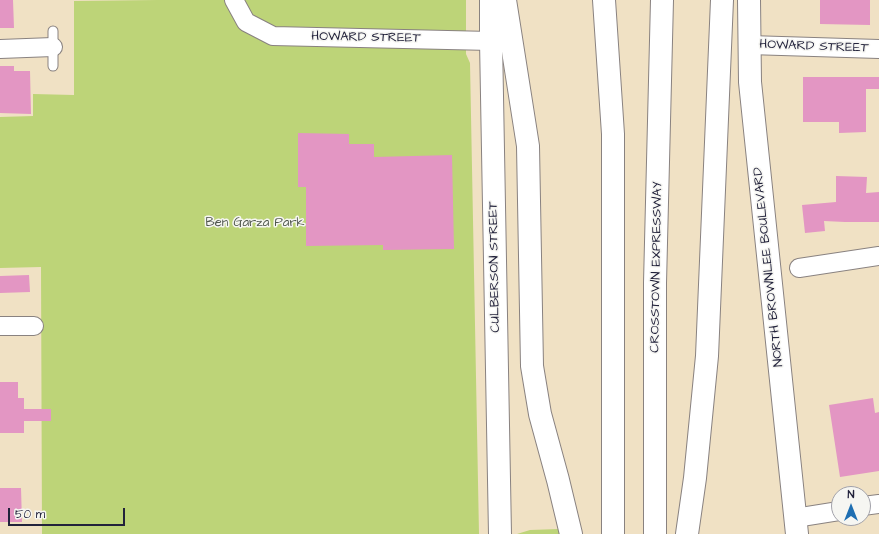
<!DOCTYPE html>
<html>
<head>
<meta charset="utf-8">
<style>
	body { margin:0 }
	#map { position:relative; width:879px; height:534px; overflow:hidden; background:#f0e1c4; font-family:"Architects Daughter",sans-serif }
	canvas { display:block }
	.north { position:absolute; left:831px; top:486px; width:40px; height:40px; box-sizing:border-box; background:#f6f6f2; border:1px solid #a1a1a9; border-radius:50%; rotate:0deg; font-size:11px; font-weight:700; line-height:16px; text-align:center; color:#22223b }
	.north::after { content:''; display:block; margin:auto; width:14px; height:18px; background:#1f6fb2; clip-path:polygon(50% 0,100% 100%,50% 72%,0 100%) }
	.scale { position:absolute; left:8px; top:508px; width:117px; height:18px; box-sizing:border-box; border:2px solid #22223b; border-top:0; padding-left:5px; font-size:12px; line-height:14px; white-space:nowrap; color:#22223b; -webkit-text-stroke:3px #f6f6f2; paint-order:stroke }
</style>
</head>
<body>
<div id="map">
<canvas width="879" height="534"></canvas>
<div class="north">N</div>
<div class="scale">50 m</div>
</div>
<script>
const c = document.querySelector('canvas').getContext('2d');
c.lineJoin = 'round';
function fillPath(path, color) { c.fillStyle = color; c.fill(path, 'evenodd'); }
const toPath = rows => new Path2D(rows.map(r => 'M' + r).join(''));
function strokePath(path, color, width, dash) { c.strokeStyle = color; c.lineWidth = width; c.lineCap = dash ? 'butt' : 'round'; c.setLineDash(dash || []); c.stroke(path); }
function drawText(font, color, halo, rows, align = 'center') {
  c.font = font + ' "Architects Daughter",sans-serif'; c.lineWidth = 3; c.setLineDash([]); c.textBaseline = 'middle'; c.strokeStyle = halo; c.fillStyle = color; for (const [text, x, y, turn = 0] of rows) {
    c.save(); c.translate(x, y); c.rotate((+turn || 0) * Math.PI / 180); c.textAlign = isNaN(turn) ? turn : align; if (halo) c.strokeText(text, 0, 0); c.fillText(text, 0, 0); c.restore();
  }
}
const green = toPath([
	[157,0,466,0,466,54,470,63,479,534,42,534,41,267,0,268,0,117,33,116,33,94,74,95,74,1],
	[559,529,560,534,517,534,530,530]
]);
const building = toPath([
	[0,0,13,0,14,28,0,28],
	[820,0,870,0,870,25,820,24],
	[0,66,14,66,14,71,30,71,31,114,0,113],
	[803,77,879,77,879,89,866,89,866,132,839,133,839,122,803,122],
	[298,133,349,134,349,144,374,144,374,157,452,155,454,249,383,250,383,245,306,246,306,187,298,187],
	[836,176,867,177,866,193,879,192,879,222,845,222,824,221,825,231,805,233,802,205,836,202],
	[29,275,30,292,0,293,0,276],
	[0,382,18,382,18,398,24,398,24,409,51,409,51,421,24,421,24,433,0,433],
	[873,398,875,413,879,412,879,471,840,477,829,405],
	[0,488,21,488,22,522,0,522]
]);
const service = toPath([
	[53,31,53,66]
]);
const minor = toPath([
	[234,0,246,22,273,36,491,41],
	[749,45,879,49],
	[0,49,53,47],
	[799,268,879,256],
	[0,326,34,326],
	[863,506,879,504],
	[795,518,839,511]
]);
const secondary = toPath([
	[491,0,491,41,500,534],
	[749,0,750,82,797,534]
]);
const motorway = toPath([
	[505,0,528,146,532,366,540,414,558,480,571,534],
	[604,0,613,134,613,534],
	[655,534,655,283,662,0],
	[687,534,695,478,707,356,722,0]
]);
const streetNames = [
	["HOWARD STREET",366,38,1],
	["HOWARD STREET",814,47,2],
	["CULBERSON STREET",495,267,-91],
	["CROSSTOWN EXPRESSWAY",657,267,-89],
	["NORTH BROWNLEE BOULEVARD",769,267,-96]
];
const parkNames = [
	["Ben Garza Park",255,223]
];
fillPath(green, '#bdd478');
fillPath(building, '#e396c3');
strokePath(service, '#898280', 11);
strokePath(minor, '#898280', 20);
strokePath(secondary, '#898280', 24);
strokePath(motorway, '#898280', 24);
strokePath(service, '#fff', 9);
strokePath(minor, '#fff', 18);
strokePath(secondary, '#fff', 22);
strokePath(motorway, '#fff', 22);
drawText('13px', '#22223b', '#f6f6f2', streetNames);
drawText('13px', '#50574d', '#f6f6f2', parkNames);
</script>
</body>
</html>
